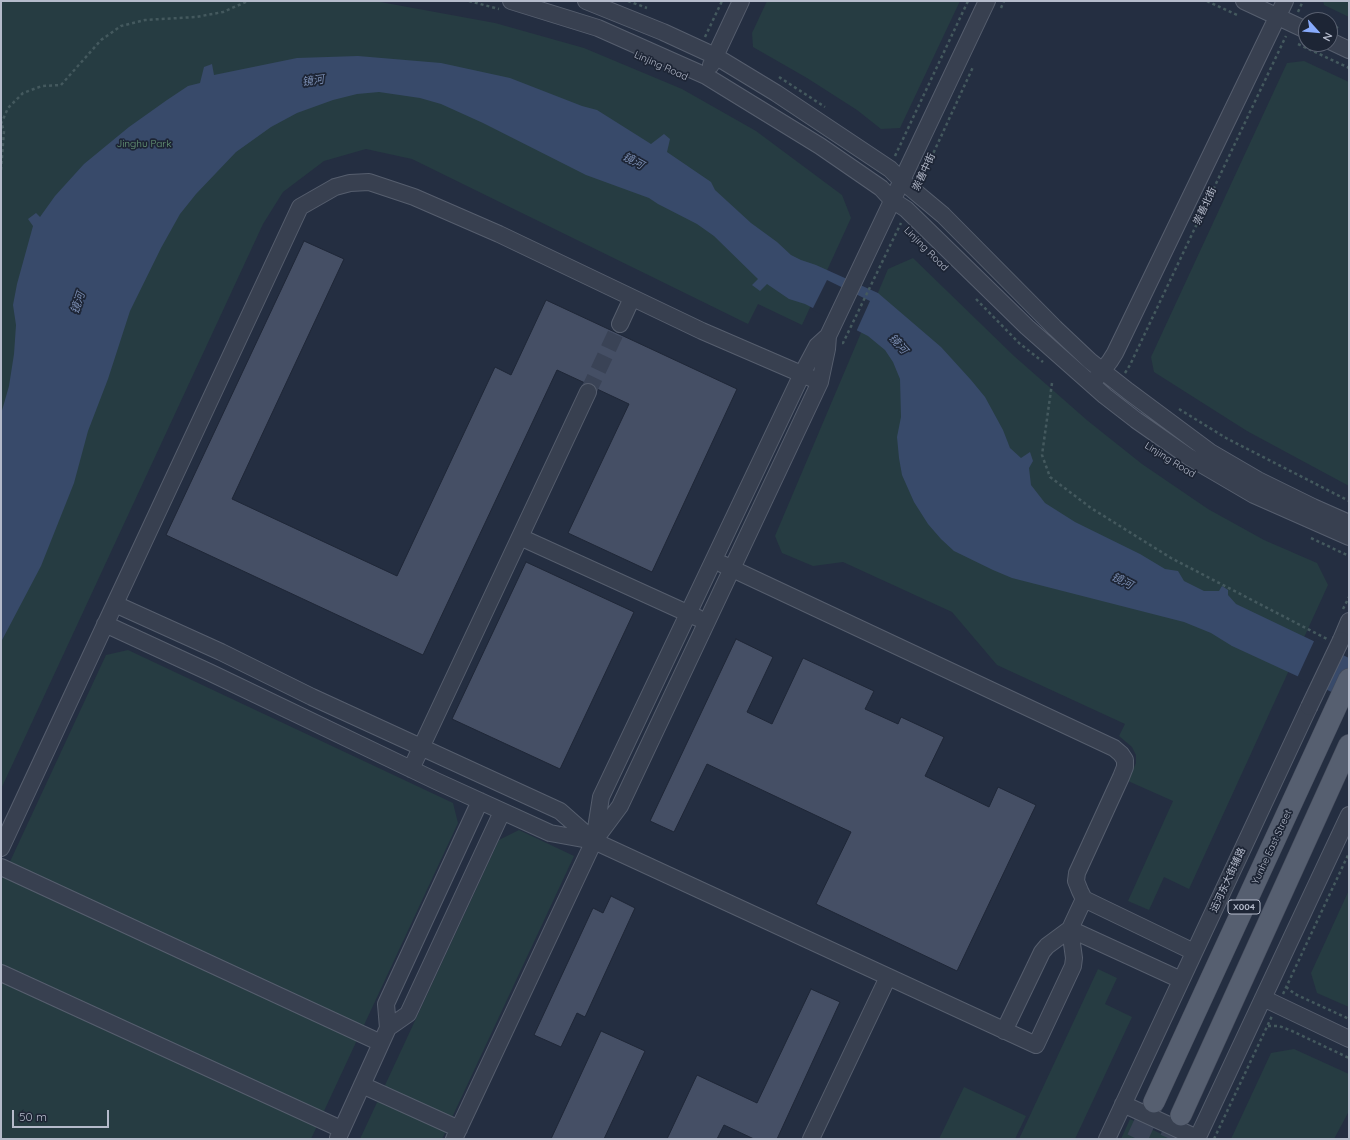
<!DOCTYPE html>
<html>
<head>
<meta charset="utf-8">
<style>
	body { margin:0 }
	#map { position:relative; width:1350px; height:1140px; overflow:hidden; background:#242e41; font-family:Quicksand,sans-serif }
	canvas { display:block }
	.frame { position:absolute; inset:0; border:2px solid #b5bbcb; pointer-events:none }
	.north { position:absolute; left:1298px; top:12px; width:40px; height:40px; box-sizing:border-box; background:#1d2535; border:1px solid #5a6171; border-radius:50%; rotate:117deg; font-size:11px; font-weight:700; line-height:16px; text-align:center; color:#b5bbcb }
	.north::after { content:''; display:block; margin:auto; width:14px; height:18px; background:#88abfc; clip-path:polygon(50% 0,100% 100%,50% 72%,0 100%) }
	.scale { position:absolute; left:12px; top:1110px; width:97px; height:18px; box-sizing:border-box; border:2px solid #b5bbcb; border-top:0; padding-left:5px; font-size:12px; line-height:14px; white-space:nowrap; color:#b5bbcb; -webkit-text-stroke:3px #1d2535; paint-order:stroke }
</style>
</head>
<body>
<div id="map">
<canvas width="1350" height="1140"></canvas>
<div class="frame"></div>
<div class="north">N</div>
<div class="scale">50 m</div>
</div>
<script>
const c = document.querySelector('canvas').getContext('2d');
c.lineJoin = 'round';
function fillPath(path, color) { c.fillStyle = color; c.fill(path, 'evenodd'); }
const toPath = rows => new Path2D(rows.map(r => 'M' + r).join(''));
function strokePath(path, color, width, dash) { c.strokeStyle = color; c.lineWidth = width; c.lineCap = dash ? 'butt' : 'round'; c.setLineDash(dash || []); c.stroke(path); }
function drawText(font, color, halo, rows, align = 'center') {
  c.font = font + ' Quicksand,"Noto Sans SC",sans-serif'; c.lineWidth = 3.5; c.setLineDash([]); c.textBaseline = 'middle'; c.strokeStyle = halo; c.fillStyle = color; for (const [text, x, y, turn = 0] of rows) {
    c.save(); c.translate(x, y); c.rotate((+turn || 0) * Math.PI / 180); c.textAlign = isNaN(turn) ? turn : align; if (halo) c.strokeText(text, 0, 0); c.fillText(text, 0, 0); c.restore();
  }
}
const green = toPath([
	[1,1,375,1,495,23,584,48,682,89,756,131,842,195,851,218,802,325,758,304,748,324,412,159,366,149,324,161,283,192,263,224,1,789],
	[767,1,960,1,900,128,881,129,857,110,807,78,753,47,752,33],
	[1323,1,1349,1,1349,17,1324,5],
	[1304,61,1349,82,1349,486,1247,431,1154,372,1151,357,1287,63],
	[913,258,1014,356,1088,421,1142,464,1208,509,1264,540,1317,563,1328,585,1189,889,1164,877,1149,910,1128,901,1173,801,1128,781,1136,763,1136,755,1132,747,1119,736,1125,724,997,665,952,612,843,562,813,566,782,553,775,536,888,269],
	[128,650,453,803,458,823,311,1139,1,1139,1,881,106,655],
	[519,830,574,856,442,1139,360,1139,499,840],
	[1349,890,1349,1007,1317,993,1311,973],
	[1098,969,1117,978,1105,1004,1132,1017,1075,1139,1019,1139],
	[1294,1049,1349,1074,1349,1111,1334,1139,1231,1139,1271,1053],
	[964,1087,1026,1116,1015,1139,939,1139],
	[1130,1119,1172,1139,1121,1139]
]);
const water = toPath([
	[358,56,441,63,510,78,582,106,597,110,651,144,664,134,670,139,667,152,711,182,715,190,751,223,777,242,791,255,801,260,816,265,878,293,941,347,971,380,985,397,1003,430,1010,448,1021,458,1030,452,1033,461,1029,468,1031,485,1045,503,1075,522,1140,554,1165,569,1178,571,1184,581,1204,591,1219,591,1222,586,1228,590,1228,595,1236,604,1349,658,1349,700,1232,646,1211,633,1184,622,1012,578,993,570,954,551,941,539,928,524,914,502,902,475,899,458,897,437,901,417,900,379,893,362,885,350,868,336,805,304,789,299,767,284,760,291,752,285,758,279,714,236,697,224,658,204,649,198,586,175,483,123,441,104,420,98,379,92,357,94,333,100,297,113,271,127,236,152,196,194,180,214,161,248,130,311,108,379,88,431,74,483,41,566,1,642,1,414,9,386,14,354,16,325,13,305,17,284,33,226,28,219,36,213,40,217,55,196,84,164,129,127,167,100,188,86,200,83,204,67,212,64,214,75,297,58]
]);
const pier = toPath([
	[827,280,870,301,856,332,812,310],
	[1315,639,1343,653,1325,691,1297,678]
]);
const building = toPath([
	[304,241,344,259,232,499,397,576,495,367,511,375,546,300,737,389,652,572,568,533,629,404,597,389,592,384,585,383,557,370,423,655,166,535,304,241],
	[526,562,634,612,560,769,452,719,526,562],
	[736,639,773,657,747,712,772,724,803,658,874,691,865,709,898,724,901,717,944,737,925,776,989,807,998,787,1036,805,957,971,816,904,851,832,707,764,674,832,650,821,736,639],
	[611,896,635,908,585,1017,577,1013,561,1047,534,1035,593,908,603,913,611,896],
	[811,989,840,1002,777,1139,754,1139,724,1125,717,1139,667,1139,697,1075,757,1103,811,989],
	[601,1031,645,1051,604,1139,551,1139,601,1031]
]);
const minorTunnel = toPath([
	[588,392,620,324]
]);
const majorTunnel = toPath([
	[1137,1139,1154,1102],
	[1170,1139,1181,1115]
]);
const path = toPath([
	[469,1,499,9],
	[628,1,647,8],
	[1207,1,1237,15],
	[1001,8,1004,1],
	[1298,12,1303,1],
	[1311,15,1322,20],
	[1330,24,1338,28],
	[705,37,722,1],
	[1298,44,1349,68],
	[779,77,825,107],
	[1,124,8,108,23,93,42,86,61,85,101,40,121,26,145,20,196,17,223,12,248,1],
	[895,156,968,1],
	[1,170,4,131,1,122],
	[921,180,973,67],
	[976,299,1019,343,1043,362],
	[842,343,843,343,901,223],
	[1125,373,1130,365,1286,36],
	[1052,383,1042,455,1050,477,1091,508,1171,558,1327,639],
	[1179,409,1226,438,1349,501],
	[1311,538,1349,556],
	[1343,609,1349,597],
	[1286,987,1295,994,1349,1019],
	[1283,994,1349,853],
	[1268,1026,1279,1026,1292,1031,1349,1058],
	[1214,1139,1272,1016]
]);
const minor = toPath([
	[511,1,598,28,706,76,820,146,881,188,892,200,906,209,1027,327,1105,396,1136,420,1189,457,1254,495,1349,537],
	[586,1,663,32,715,56,776,93,890,169,901,180,943,215,1055,328,1090,361,1128,391,1210,452,1258,480,1313,507,1349,523],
	[1244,1,1306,30],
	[1330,41,1349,50],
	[711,65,741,1],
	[620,324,632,298],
	[1095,380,1110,361,1115,353,1285,1],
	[520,537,698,618],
	[722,564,1114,748,1121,754,1125,760,1125,767,1121,777,1077,873,1076,881,1080,891,1084,899,1194,952],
	[115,604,221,652,312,697,560,811,594,841],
	[105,624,211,673,436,781,550,833,594,841,1036,1045,1073,966,1074,958,1070,929],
	[1341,640,1349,621],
	[411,769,588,392],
	[594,841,601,797,802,374,817,346,828,336,987,1],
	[1,848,300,207,335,187,350,183,369,182,414,197,499,234,702,331,820,382],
	[1,867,381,1043],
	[1070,929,1181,980],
	[1,973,341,1129],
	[1263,998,1349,1039],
	[388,1028,386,1004,480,801],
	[1004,1031,1042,952,1047,946,1070,929,1084,899],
	[362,1085,459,1129],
	[1123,1104,1197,1138],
	[338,1138,388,1028,408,1014,502,812],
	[454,1139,594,841,620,806,820,382,827,349,828,336],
	[811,1139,888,977],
	[1107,1139,1309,707],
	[1197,1139,1349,815]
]);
const major = toPath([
	[1154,1102,1349,679],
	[1181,1115,1349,745]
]);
const minorBridge = toPath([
	[1309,707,1341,640]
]);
const shields = [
	[1244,907,32]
];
const shieldNames = [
	["X004",1244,907]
];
const streetNames = [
	["Linjing Road",661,66,24],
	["崇善中街",924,172,-65],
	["崇善北街",1205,206,-65],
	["Linjing Road",926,249,45],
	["Linjing Road",1170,460,32],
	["Yunhe East Street",1272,847,-65],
	["运河东大街辅路",1228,880,-65]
];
const parkNames = [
	["Jinghu Park",144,144]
];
const waterNames = [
	["镜河",313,81,-8],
	["镜河",633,161,28],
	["镜河",78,303,-72],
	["镜河",898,344,48],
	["镜河",1122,581,27]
];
fillPath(green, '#263c42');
fillPath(water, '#384a6a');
fillPath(pier, '#242e41');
fillPath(building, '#454f65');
strokePath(building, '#1f2737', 1);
strokePath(minorTunnel, '#3a4356', 16, [16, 8]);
strokePath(majorTunnel, '#3a4356', 21, [21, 10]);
strokePath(minor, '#565e6e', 18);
strokePath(major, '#424959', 22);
strokePath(path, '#44595e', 2.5, [3, 3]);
strokePath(minor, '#384050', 16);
strokePath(major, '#565f70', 21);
strokePath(minorBridge, '#565e6e', 18, []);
strokePath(minorBridge, '#384050', 16);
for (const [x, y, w] of shields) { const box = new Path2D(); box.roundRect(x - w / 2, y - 7, w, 14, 3); c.fillStyle = '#1d2535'; c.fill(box); strokePath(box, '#b5bbcb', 1); }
drawText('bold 9px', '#b5bbcb', null, shieldNames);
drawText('10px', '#b5bbcb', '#1d2535', streetNames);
drawText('10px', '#6b9d7a', '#1d2535', parkNames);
drawText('italic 11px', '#7b8eb3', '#1d2535', waterNames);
</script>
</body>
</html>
